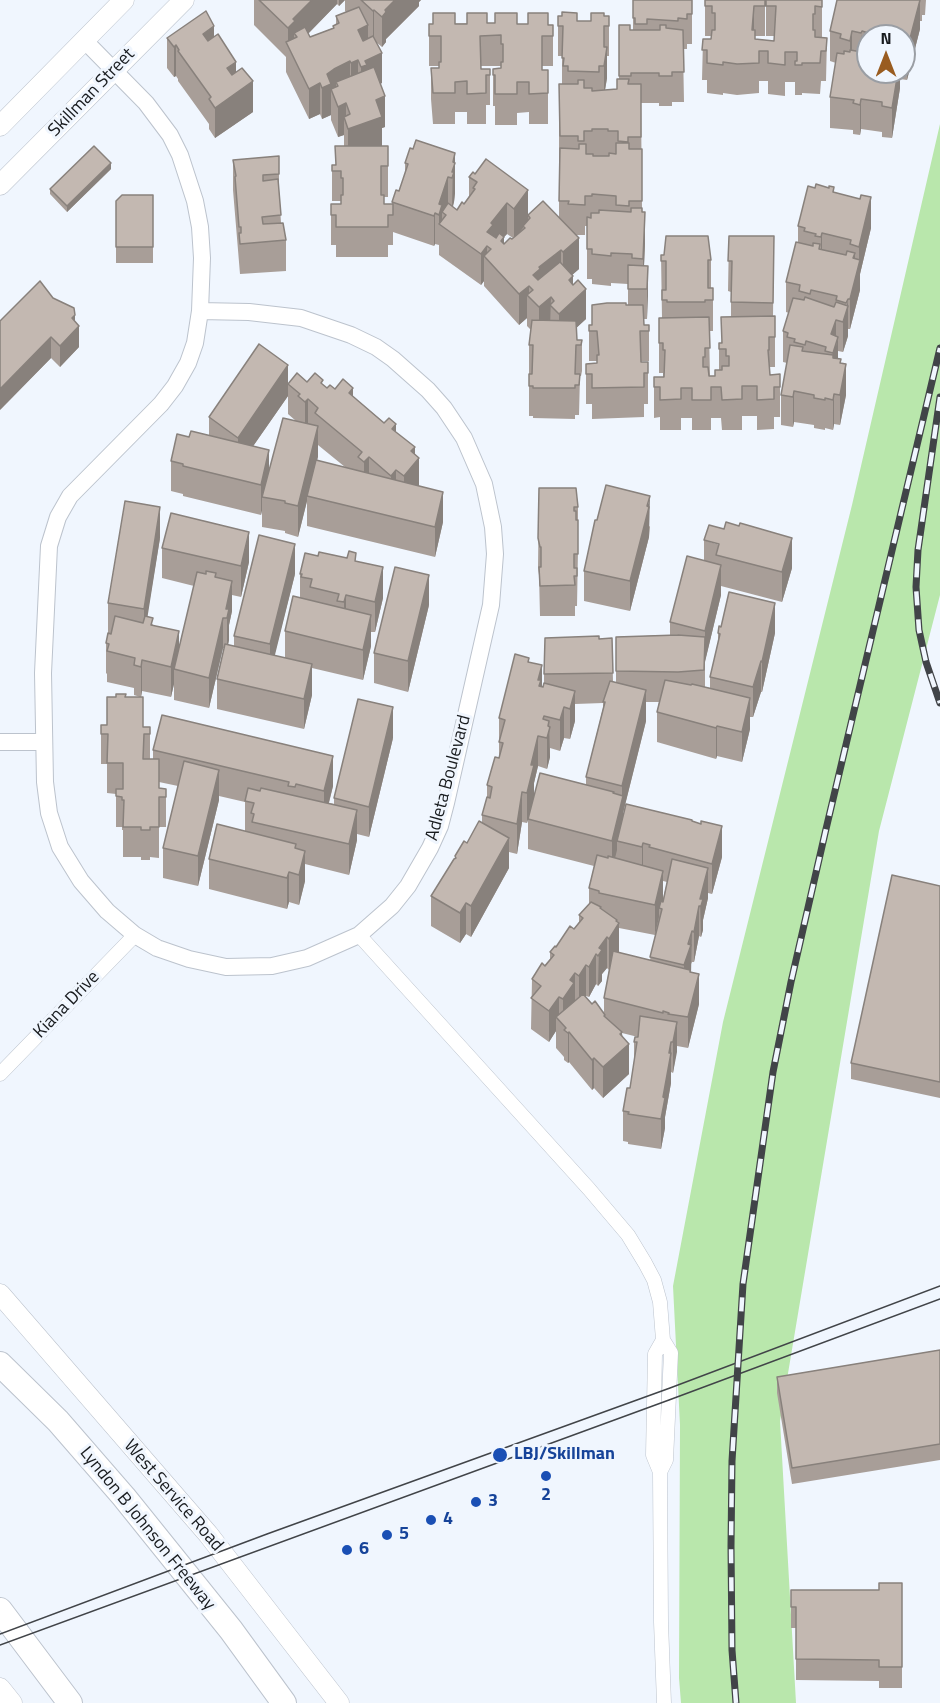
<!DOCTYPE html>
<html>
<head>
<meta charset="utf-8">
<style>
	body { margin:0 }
	#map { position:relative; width:940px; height:1703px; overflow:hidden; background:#f0f6fe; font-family:"Titillium Web",sans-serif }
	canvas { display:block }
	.north { position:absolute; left:856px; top:24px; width:60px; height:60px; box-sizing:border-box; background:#f0f6fe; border:2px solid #9a9ea4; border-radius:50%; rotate:0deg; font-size:16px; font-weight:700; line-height:24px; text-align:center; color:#181b1e }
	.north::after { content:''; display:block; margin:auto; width:21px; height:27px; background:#995c20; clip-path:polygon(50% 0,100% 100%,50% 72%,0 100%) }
</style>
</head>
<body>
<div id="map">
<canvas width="940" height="1703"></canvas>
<div class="north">N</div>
</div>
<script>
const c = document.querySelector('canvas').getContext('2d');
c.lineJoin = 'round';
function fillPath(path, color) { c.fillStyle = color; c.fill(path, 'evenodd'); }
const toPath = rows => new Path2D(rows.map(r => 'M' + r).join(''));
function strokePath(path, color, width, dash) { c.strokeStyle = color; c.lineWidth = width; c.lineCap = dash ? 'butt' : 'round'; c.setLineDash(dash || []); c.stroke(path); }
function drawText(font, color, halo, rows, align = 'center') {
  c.font = font + ' "Titillium Web",sans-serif'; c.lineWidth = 6; c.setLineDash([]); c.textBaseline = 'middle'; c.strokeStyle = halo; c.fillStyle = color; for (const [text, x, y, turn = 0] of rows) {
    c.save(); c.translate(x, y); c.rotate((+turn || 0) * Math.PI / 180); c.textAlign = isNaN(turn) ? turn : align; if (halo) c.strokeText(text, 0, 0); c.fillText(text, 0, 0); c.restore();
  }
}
const green = toPath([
	[940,124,940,595,879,831,780,1421,796,1703,681,1703,679,1678,680,1425,673,1286,723,1022,852,505]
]);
const minor = toPath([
	[359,935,589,1189,628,1235,645,1263,654,1280,660,1302,663,1340,671,1353,666,1460,660,1472],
	[0,1074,135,935],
	[663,1340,655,1354,653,1455,660,1472,661,1622,664,1703]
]);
const tertiary = toPath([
	[84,40,146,103,170,135,180,155,195,201,200,227,202,258,200,311,195,343,188,363,175,386,161,404,70,496,58,517,49,546,43,673,45,782,49,813,60,847,81,881,107,911,135,935,157,948,189,959,226,967,272,966,307,958,359,935,392,906,408,886,430,848,440,826,446,803,491,605,495,554,493,527,484,484,464,438,444,408,428,390,393,359,376,347,351,335,301,318,249,312,200,311],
	[0,742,44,742]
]);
const secondary = toPath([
	[0,126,124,0],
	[0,185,184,0],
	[0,1294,208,1534,339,1703],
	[0,1688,12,1703]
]);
const motorway = toPath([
	[0,1364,58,1421,124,1497,231,1630,284,1703],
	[0,1610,70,1703]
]);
const tram = toPath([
	[0,1634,267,1534,670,1388,940,1286],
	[0,1645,669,1400,940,1299]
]);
const rail = toPath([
	[940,397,918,550,916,587,919,630,926,662,940,703],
	[736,1703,732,1650,731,1546,732,1461,743,1284,773,1072,791,982,826,829,940,348]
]);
const wall = toPath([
	[254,0,421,0,419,2,419,6,386,39,386,42,382,47,376,42,382,83,380,84,385,127,382,128,382,146,388,146,388,197,384,197,384,204,392,204,392,202,399,191,405,173,405,163,413,149,455,153,455,193,454,202,453,207,457,210,464,204,469,196,469,177,528,215,559,218,559,84,562,84,562,56,558,56,558,16,577,21,591,21,604,16,609,16,609,56,607,56,607,78,605,90,617,89,619,79,619,25,630,30,633,30,633,0,692,0,692,44,687,44,687,49,683,49,684,102,672,102,672,106,659,106,659,103,641,103,642,208,645,243,644,266,648,266,647,319,644,319,644,325,649,331,649,361,641,361,648,373,648,404,644,404,644,417,592,419,592,404,586,404,586,364,597,363,597,361,589,361,589,325,592,325,592,305,628,305,628,284,611,283,611,286,592,284,592,279,587,279,587,226,585,226,585,235,575,235,579,269,572,275,573,276,573,285,586,319,576,328,577,340,582,340,582,371,581,376,580,376,579,415,575,415,575,419,533,418,533,416,529,416,529,345,531,330,527,326,527,318,519,325,484,286,484,281,481,285,439,255,439,245,435,244,434,246,393,232,393,245,388,245,388,257,336,257,336,245,331,245,331,204,341,204,341,201,332,201,332,165,335,165,344,146,344,135,338,137,331,120,331,115,322,119,320,114,309,119,286,72,286,57,254,25],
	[345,0,345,11,346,12,336,16,336,24,333,26,333,28,310,37,308,34,337,4,339,6],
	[507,234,513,238,504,243,504,237],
	[705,0,765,0,765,36,755,36,755,39,774,41,774,36,766,36,766,0,822,0,822,37,815,37,827,38,826,81,821,81,820,94,802,93,802,95,795,95,795,82,785,82,785,96,768,94,768,81,759,81,759,93,737,95,723,93,723,95,707,93,707,80,702,80,703,39,711,39,711,36,705,36],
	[837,0,926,0,925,15,922,15,922,21,920,21,920,29,907,80,900,79,900,88,892,138,882,137,882,132,861,129,860,135,853,134,853,130,830,128,830,97,836,63,830,61,830,31],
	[868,36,904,36,904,72,868,72],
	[487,23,553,25,553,66,542,66,542,70,548,70,548,124,529,124,529,112,517,113,517,125,495,125,495,106,493,106,493,69,501,68,501,66,481,66,481,69,490,69,490,105,486,105,486,124,467,124,467,112,455,112,455,124,433,124,431,99,431,68,439,68,439,66,429,66,429,24],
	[214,37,236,71,253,112,215,138,209,129,209,124,178,81,178,79,176,76,174,77,167,68,167,38],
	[279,156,279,190,281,223,286,240,286,271,240,274,233,190,233,160],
	[111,169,67,212,50,194,50,189],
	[834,192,871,228,860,274,860,290,850,329,848,329,848,336,843,352,838,351,838,359,841,364,846,395,840,425,834,424,833,430,825,428,825,430,814,428,814,425,794,422,793,427,781,425,781,395,787,363,783,362,783,331,789,313,786,312,786,282,798,243,798,226],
	[153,195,153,263,116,263,116,201],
	[729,236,774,236,773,316,775,316,775,367,769,367,770,375,780,387,780,417,774,417,774,429,757,430,757,416,742,416,742,430,722,430,721,418,711,418,711,430,692,430,692,418,681,418,681,430,660,430,660,417,654,418,654,377,663,377,663,373,659,373,659,318,662,318,661,255,711,260,711,288,713,288,713,331,709,331,710,376,715,376,719,370,719,343,721,343,731,317,731,292,728,291],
	[53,298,75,321,79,347,60,367,51,358,0,410],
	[307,382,323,385,327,388,335,389,353,397,396,432,415,454,419,486,443,522,435,557,307,526,307,501,298,537,285,533,285,531,262,527,262,510,261,515,183,496,183,494,171,491,171,461,189,437,209,435,209,417,288,383],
	[288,396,288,414,296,421,269,469,253,446],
	[318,445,345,467,317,461],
	[539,488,578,507,578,550,577,606,575,606,575,616,540,616,539,575,538,568],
	[650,526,649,537,630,611,584,601,584,571],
	[160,538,147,616,153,625,179,647,194,586,162,578,162,548,249,562,241,597,232,595,232,611,229,625,229,640,228,645,234,646,234,636,295,574,274,656,285,658,285,631,300,598,300,574,318,556,356,561,383,598,375,632,371,632,371,646,363,680,312,668,312,695,304,729,217,709,217,679,225,648,223,648,209,708,174,700,174,684,171,697,142,691,141,697,143,727,150,727,150,759,153,759,153,750,333,786,329,803,334,804,334,798,393,738,369,837,357,834,357,840,349,875,305,864,305,881,299,905,289,902,287,909,209,889,209,859,245,831,245,802,219,796,219,800,198,886,163,878,163,848,178,786,159,782,159,788,166,789,166,827,159,827,159,858,150,857,150,860,141,860,141,857,123,857,123,830,122,830,122,827,116,827,116,794,107,793,107,764,101,764,101,734,126,697,140,697,134,695,134,688,107,682,107,674,106,673,106,643,108,633,108,603],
	[704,540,792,568,782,602,721,586,721,595,705,661,705,687,710,688,710,677,718,643,718,633,775,633,762,692,761,692,753,717,750,717,750,729,742,762,717,756,716,759,657,742,657,712,659,702,646,702,646,721,623,813,623,817,692,821,722,857,712,894,708,893,708,898,703,920,703,930,701,937,699,936,694,962,692,962,691,964,691,972,699,1004,688,1048,677,1046,673,1073,671,1072,671,1083,665,1117,665,1128,661,1149,628,1144,628,1142,623,1141,623,1111,630,1088,634,1061,634,1042,638,1037,622,1033,629,1074,603,1098,594,1088,592,1090,569,1062,568,1063,564,1060,564,1057,556,1048,556,1031,549,1042,531,1029,532,979,550,959,550,952,574,929,579,922,579,915,589,905,589,888,594,866,528,849,528,819,586,784,586,777,603,708,603,703,575,704,575,721,570,739,564,738,560,751,550,748,550,757,547,769,538,766,534,783,534,796,527,823,522,822,517,854,509,852,509,868,471,937,466,934,460,943,431,926,431,896,455,858,455,856,467,843,482,822,482,815,487,797,487,785,499,757,499,718,529,663,543,687,544,683,544,674,599,639,612,638,613,682,616,683,616,637,670,635,670,622,704,561],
	[663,881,667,882,663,899],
	[659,917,650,960,619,953,619,928,655,935],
	[607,968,609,970,604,998,604,1012,592,1004,586,997,586,996,589,997,596,984,598,986,602,981,602,974],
	[429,605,408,692,374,683,374,653],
	[940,886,940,1098,851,1079,851,1063],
	[940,1350,940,1460,792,1484,777,1393,777,1377],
	[902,1583,902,1688,879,1688,879,1681,796,1680,796,1628,791,1628,791,1590,879,1590]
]);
const shadedWall = toPath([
	[312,0,337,0,337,4,297,45,297,37,294,33,294,52,288,45,288,28,293,19],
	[339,0,345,0,339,6],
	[395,0,421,0,419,2,419,6,386,39,386,42,382,47,382,17,385,10],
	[920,0,920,29,907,80,907,50],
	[754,6,754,36,752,30],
	[374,10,374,40,373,41,373,11],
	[368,25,368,55,358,30],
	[214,26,214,57,203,34],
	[852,31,852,61,850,71,850,41],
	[862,31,862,61,861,56],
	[176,45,176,76,174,77,174,47],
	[607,47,607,78,604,96,604,66],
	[382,53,382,83,367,90,361,98,361,67,365,61],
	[358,60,358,90,351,93,351,63],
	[350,61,350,91,338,86,336,82,336,98,331,89,331,115,322,119,322,88,327,74,334,69],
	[236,62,236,92,227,68],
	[898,72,900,72,900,88,892,138,892,108],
	[253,81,253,112,215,138,215,108],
	[320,83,320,114,309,119,309,89],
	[385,96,385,127,382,128,382,147,348,160,348,129,376,100],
	[861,99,861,129,860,135,860,105],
	[346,103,346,124,344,117,344,135,338,137,338,107],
	[455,153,455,193,454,202,452,208,453,162],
	[111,163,111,169,67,212,67,206],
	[448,177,448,207,442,212,442,226,439,224,439,245,439,204],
	[528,190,528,221,523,226,523,228,514,239,514,209],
	[871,197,871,228,860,274,860,290,850,329,850,299,853,258,855,253,855,279,859,263,859,247],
	[507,203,507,234,504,237,504,267,487,232,491,223],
	[645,212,645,243,643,289,643,259],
	[435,213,435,244,434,246,434,216],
	[822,233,822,263,821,268,821,237],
	[579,238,579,269,563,283,563,252],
	[487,246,487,259,484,256,484,281,481,285,481,254],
	[561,250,561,280,540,296,533,275,539,267],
	[648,266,648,296,647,319,647,289],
	[573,276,573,301,586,289,586,319,559,344,559,314,569,280],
	[529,286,529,297,527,295,527,318,519,325,519,294],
	[551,297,550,328,539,337,539,307],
	[848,299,848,336,843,352,843,322,846,311],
	[75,315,75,330,79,326,79,347,60,367,60,346,72,318],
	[836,320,836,346,838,337,838,367,833,358,831,334],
	[51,337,51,358,0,410,0,389],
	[846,364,846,395,840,425,840,395],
	[288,365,288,396,238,468,238,438],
	[353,388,353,418,349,393],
	[794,391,794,422,793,427,793,397],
	[834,394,834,424,833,430,833,400],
	[308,399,308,430,305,433,305,402],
	[396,424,396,454,392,429],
	[318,426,318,457,308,496,307,496,307,501,298,537,298,506],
	[415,447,415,463,419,458,419,488,404,507,404,476,411,451],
	[269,450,269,480,262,497,262,510,261,515,261,485],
	[369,457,369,487,364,493,364,462],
	[396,470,396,500,391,506,391,476],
	[443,492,443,522,435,557,435,527],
	[650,496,649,537,630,611,630,581],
	[160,507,160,538,144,639,144,609],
	[249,532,249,562,241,597,241,566],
	[792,538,792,568,782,602,782,572],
	[295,544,295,574,270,675,270,644],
	[721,565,721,595,705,662,705,631],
	[383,567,383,598,375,632,375,602],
	[429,575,429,605,408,692,408,661],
	[232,581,232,611,229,625,229,640,227,649,227,618,226,609],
	[346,595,346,626,344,633,344,602],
	[775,603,775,633,762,692,762,662],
	[371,615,371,646,363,680,363,650],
	[223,618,223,648,209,708,209,678],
	[179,631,179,662,174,669,174,684,171,697,171,667],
	[142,660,142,691,141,697,141,667],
	[761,661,761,692,753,717,753,687],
	[312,664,312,695,304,729,304,699],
	[542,665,542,696,538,680],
	[646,690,646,721,623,813,623,826,617,841,617,850,612,871,612,841,622,799,622,786],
	[575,691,575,721,570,739,570,709],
	[750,698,750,729,742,762,742,732],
	[393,707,393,738,369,837,369,807],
	[564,707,564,738,560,751,560,720],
	[549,721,550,757,547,769,547,738],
	[717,726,717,756,716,759,716,728],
	[538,736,538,766,534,783,534,796,527,823,527,793,531,765],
	[333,756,333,786,324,821,324,791],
	[219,770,219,800,198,886,198,856],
	[522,792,522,822,517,854,517,824],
	[357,810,357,840,349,875,349,844],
	[722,826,722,857,712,894,712,864],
	[509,838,509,868,471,937,471,906],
	[643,843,643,874,642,878,642,847],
	[305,851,305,881,299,905,299,875],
	[708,868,708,898,703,920,703,930,701,937,700,899],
	[663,871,663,901,659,908,659,917,655,935,655,905],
	[289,872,289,902,287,909,287,878],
	[466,903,466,934,460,943,460,913],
	[699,906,699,936,694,962,694,932],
	[617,920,617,926,619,923,619,954,609,970,609,939],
	[692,931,691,975,684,995,684,965],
	[607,937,607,968,602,974,602,981,598,986,599,948],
	[596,954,596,984,589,997,589,967],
	[586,965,586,996,579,1007,579,976],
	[575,973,575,1004,563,1024,563,999,570,980],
	[699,974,699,1004,688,1048,688,1017],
	[559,997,559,1021,556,1017,556,1031,549,1042,549,1011],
	[677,1022,677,1052,673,1073,673,1042],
	[569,1032,569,1062,568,1063,568,1033],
	[622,1032,622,1050,629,1044,629,1074,603,1098,603,1067,620,1034],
	[671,1042,671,1083,665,1117,665,1128,661,1149,661,1119,663,1097],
	[594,1058,594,1088,592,1090,592,1060]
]);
const building = toPath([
	[259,0,312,0,293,19,295,21,288,28,259,0],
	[361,0,395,0,385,10,386,12,382,17,374,10,373,11,361,0],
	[633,0,692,0,692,14,687,14,687,19,678,18,678,21,647,19,647,24,635,24,635,18,633,18,633,0],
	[705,0,765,0,765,6,754,6,752,30,755,30,755,39,774,41,776,6,766,6,766,0,822,0,822,7,815,6,815,14,813,14,813,30,815,30,815,37,827,38,826,51,821,51,820,63,802,63,802,65,795,65,795,61,797,61,797,52,785,52,785,65,768,63,768,51,759,51,759,63,737,64,723,62,723,65,707,63,707,50,702,50,703,39,711,39,712,30,715,30,715,13,712,13,712,6,705,6,705,0],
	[837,0,920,0,907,50,904,49,904,36,878,36,862,31,861,33,852,31,850,41,840,38,841,34,830,31,837,0],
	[359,7,368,25,358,30,363,41,373,36,382,53,365,61,367,65,361,67,358,60,351,63,350,61,334,69,327,74,331,84,322,88,320,83,309,89,286,42,297,37,294,33,305,27,310,37,334,28,333,26,339,23,336,16,359,7],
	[206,11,214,26,203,34,208,41,218,34,236,62,227,68,232,75,242,68,253,81,215,108,209,99,211,97,178,51,179,50,176,45,174,47,167,38,206,11],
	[562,12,577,13,577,21,591,21,591,13,604,13,604,16,609,16,609,26,604,26,604,47,607,47,604,66,599,66,599,72,568,71,568,66,563,66,564,58,562,58,563,26,558,26,558,16,562,16,562,12],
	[433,13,455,13,455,24,467,24,467,13,487,13,487,23,495,23,495,13,517,13,517,24,528,24,528,13,548,13,548,25,553,25,553,36,542,36,542,70,548,70,548,93,529,94,529,82,517,82,517,94,495,94,495,75,493,75,493,69,501,68,501,62,503,62,503,44,501,44,501,35,480,36,481,69,490,69,490,75,486,75,486,93,467,94,467,81,455,82,455,93,433,93,431,68,439,68,439,62,441,62,441,36,429,36,429,24,433,24,433,13],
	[619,25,630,25,630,30,660,30,660,25,666,25,666,28,683,30,684,72,672,72,672,76,659,76,659,73,631,73,631,76,619,76,619,25],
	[850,50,862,52,861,56,868,57,868,72,898,72,892,108,882,106,882,102,861,99,860,105,853,103,854,100,830,97,837,53,844,54,844,51,850,52,850,50],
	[374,67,385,96,376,100,382,117,348,129,344,117,350,114,346,103,338,107,331,89,338,86,336,82,374,67],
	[617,79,629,79,628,84,641,84,641,137,628,137,628,142,618,141,618,131,608,131,608,129,592,129,592,131,584,131,584,141,578,141,578,136,560,136,559,84,578,84,578,80,584,80,584,88,592,88,592,91,617,89,617,79],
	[416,140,455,153,453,162,455,163,452,172,454,172,452,178,448,177,439,204,442,205,439,215,435,213,434,216,392,202,396,190,399,191,408,164,405,163,410,148,413,149,416,140],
	[616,143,629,143,629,149,642,149,642,201,629,201,629,206,616,205,616,196,592,194,592,196,585,196,585,205,568,204,569,201,559,201,560,148,579,149,579,144,586,144,586,154,593,154,593,156,609,156,609,153,616,154,616,143],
	[94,146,111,163,67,206,50,189,94,146],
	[335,146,388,146,388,166,381,166,381,195,384,195,384,204,393,204,393,215,388,215,388,227,336,227,336,215,331,215,331,204,341,204,341,195,343,195,343,178,341,178,341,171,332,171,332,165,336,165,335,146],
	[279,156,279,174,263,175,263,181,278,179,281,215,262,217,263,224,283,223,286,240,240,244,239,233,241,233,241,227,239,227,235,177,236,176,233,160,279,156],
	[486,159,528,190,514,209,507,203,491,223,493,225,487,232,496,238,499,233,504,237,501,241,504,244,510,238,512,239,525,228,523,226,530,218,528,215,543,201,579,238,563,252,561,250,539,267,540,269,533,275,538,280,560,262,573,276,569,280,573,285,578,280,586,289,559,314,550,305,554,301,551,297,539,307,527,295,533,290,529,286,519,294,484,256,491,249,487,246,481,254,439,224,446,215,442,212,448,203,457,210,462,202,464,204,475,189,473,188,477,182,469,177,473,172,475,174,486,159],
	[816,184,829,188,829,186,834,187,833,192,860,199,861,195,871,197,859,247,850,244,851,240,822,233,821,237,815,236,816,234,804,231,805,228,798,226,808,186,815,188,816,184],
	[122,195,153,195,153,247,116,247,116,201,122,195],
	[631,208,642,208,642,212,645,212,643,259,632,258,632,254,611,253,611,256,592,254,592,249,587,249,587,217,591,218,591,213,599,213,599,210,631,212,631,208],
	[666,236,708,236,711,260,708,260,708,288,713,288,713,300,705,300,705,302,667,302,667,300,662,300,662,290,666,290,666,261,661,261,661,255,664,255,666,236],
	[729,236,774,236,773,303,731,302,732,261,728,261,729,236],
	[796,242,813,246,813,243,820,244,819,249,846,255,847,251,855,253,853,258,860,260,850,299,848,299,846,303,836,300,837,296,811,290,810,294,799,291,800,285,786,282,796,242],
	[628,265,648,266,647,289,628,289,628,265],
	[40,281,53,298,74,308,75,315,72,318,79,326,60,346,51,337,0,389,0,321,40,281],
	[805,297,834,307,836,302,848,306,843,322,836,320,831,334,838,337,833,353,825,351,826,347,806,341,805,345,794,342,795,339,787,337,788,333,783,331,793,298,804,300,805,297],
	[607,303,626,303,626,305,643,305,644,325,649,325,649,331,640,331,641,362,648,362,648,373,644,373,644,387,592,388,592,374,586,374,586,364,597,363,597,355,599,355,597,331,589,331,589,325,592,325,592,305,607,303],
	[775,316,775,337,769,337,769,350,768,350,770,375,780,374,780,387,774,387,774,399,757,400,757,386,742,386,742,399,722,400,721,387,711,387,711,400,692,400,692,388,681,388,681,399,660,400,660,387,654,387,654,377,664,377,665,350,663,350,663,343,659,343,659,318,709,317,710,348,705,348,705,357,703,357,703,367,708,367,709,376,715,376,715,370,722,370,722,366,729,366,729,356,726,356,726,349,719,349,719,343,722,343,721,317,775,316],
	[532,320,576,321,577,340,582,340,581,345,576,345,575,374,580,374,579,385,575,385,575,388,533,388,533,386,529,386,529,374,532,374,533,345,529,345,532,320],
	[259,344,288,365,238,438,209,417,259,344],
	[790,345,803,347,802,351,833,355,833,358,841,359,840,363,846,364,840,395,834,394,833,400,825,398,825,400,814,398,814,395,794,391,793,397,781,395,790,345],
	[297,373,307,382,315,373,323,380,321,383,327,388,330,385,335,389,343,379,353,388,349,393,384,423,389,418,396,424,392,429,415,447,411,451,419,458,404,476,396,470,391,476,369,457,364,462,358,457,362,452,315,413,318,408,308,399,305,402,298,396,300,394,288,384,297,373],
	[283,418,318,426,298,506,285,503,285,501,262,497,283,418],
	[191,431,269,450,261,485,183,466,183,464,171,461,177,434,189,437,191,431],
	[316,460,443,492,435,527,307,496,316,460],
	[606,485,650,496,647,506,649,507,630,581,584,571,595,520,597,520,606,485],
	[539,488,576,488,578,507,574,507,574,511,576,511,576,520,578,520,578,554,574,554,574,568,577,568,577,576,574,576,575,585,540,586,539,567,541,567,541,547,540,547,538,538,539,488],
	[125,501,160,507,144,609,108,603,125,501],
	[171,513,249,532,241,566,162,548,171,513],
	[726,522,739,526,740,523,792,538,782,572,716,555,719,544,704,540,709,525,724,529,726,522],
	[259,535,295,544,270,644,234,636,259,535],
	[349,551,356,553,355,561,383,567,375,602,346,595,344,602,337,601,339,594,310,587,312,579,301,577,302,574,300,574,305,553,318,556,319,552,347,558,349,551],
	[687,556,721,565,705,631,670,622,687,556],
	[395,567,429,575,408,661,374,653,395,567],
	[206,571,216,573,215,577,232,581,226,609,229,609,227,618,223,618,209,678,174,669,197,572,206,574,206,571],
	[729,592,775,603,762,662,761,661,753,687,710,677,720,634,718,633,719,626,721,627,729,592],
	[293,596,371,615,363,650,285,631,293,596],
	[115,616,143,623,145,616,153,618,151,625,179,631,171,667,142,660,141,667,134,665,135,658,107,651,109,644,106,643,108,633,111,634,115,616],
	[678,635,705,637,704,670,678,672,616,671,616,637,678,635],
	[599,636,599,639,612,638,613,673,544,674,545,638,599,636],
	[225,644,312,664,304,699,217,679,225,644],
	[515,654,529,658,528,662,542,665,538,680,541,680,539,686,543,687,544,683,575,691,570,709,564,707,560,720,544,716,543,719,549,721,548,726,550,727,547,738,538,736,531,765,534,765,527,793,522,792,517,824,482,815,487,797,490,798,492,787,487,785,495,757,499,758,503,743,499,742,505,720,499,718,515,654],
	[665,680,691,685,692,684,750,698,742,732,717,726,716,728,657,712,665,680],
	[610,681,646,690,622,786,586,777,605,702,603,702,610,681],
	[116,694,126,694,125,697,143,697,143,727,150,727,150,734,144,734,143,759,159,759,159,788,166,789,166,797,159,797,159,827,150,827,150,830,141,830,141,827,123,827,124,800,122,800,122,797,116,796,116,789,123,789,123,763,107,763,108,734,101,734,101,725,107,725,107,697,116,697,116,694],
	[358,699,393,707,369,807,334,798,358,699],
	[162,715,333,756,324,791,296,784,295,787,288,786,289,782,153,750,162,715],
	[184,761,219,770,198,856,163,848,184,761],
	[540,773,614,792,613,793,623,796,612,841,528,819,540,773],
	[248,788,260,791,261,788,357,810,349,844,252,822,254,814,251,813,254,803,245,801,248,788],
	[626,804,692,820,692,821,701,824,701,821,722,826,712,864,649,847,650,845,643,843,642,847,617,841,626,804],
	[479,821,509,838,471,906,466,903,460,913,431,896,454,859,456,858,455,856,464,841,467,843,479,821],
	[217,824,296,844,295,848,305,851,299,875,289,872,287,878,209,859,217,824],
	[597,855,608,858,608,856,663,871,655,905,599,893,599,891,589,888,597,855],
	[672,859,708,868,700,899,703,899,701,906,699,906,694,932,692,931,688,944,691,945,684,965,650,957,662,909,659,908,661,901,663,902,672,859],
	[892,875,940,886,940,1082,851,1063,892,875],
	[591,902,601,907,600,908,617,920,616,921,619,923,609,939,607,937,599,948,602,950,598,956,596,954,589,967,586,965,579,976,575,973,570,980,574,983,563,999,559,997,549,1011,531,998,541,986,532,979,542,963,545,966,554,955,550,952,555,946,556,947,570,926,574,929,583,918,579,915,591,902],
	[613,951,690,970,690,972,699,974,688,1017,668,1014,669,1013,663,1011,663,1013,604,998,613,951],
	[583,994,592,1004,595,1001,605,1015,604,1016,622,1032,620,1034,629,1044,603,1067,594,1058,592,1060,569,1032,568,1033,564,1030,566,1028,556,1017,583,994],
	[640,1016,677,1022,673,1042,671,1042,669,1053,671,1053,663,1097,665,1098,661,1119,628,1114,629,1112,623,1111,627,1088,630,1088,637,1042,634,1042,635,1037,638,1037,640,1016],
	[940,1350,940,1444,792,1468,777,1377,940,1350],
	[879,1583,902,1583,902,1667,879,1667,879,1660,796,1659,796,1607,791,1607,791,1590,879,1590,879,1583]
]);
const markers = [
	[500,1455,8,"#1a4fb4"],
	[546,1476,6,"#1a4fb4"],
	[476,1502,6,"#1a4fb4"],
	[431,1520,6,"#1a4fb4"],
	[387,1535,6,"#1a4fb4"],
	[347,1550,6,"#1a4fb4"]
];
const streetNames = [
	["Skillman Street",92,93,-46],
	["Adleta Boulevard",449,778,-75],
	["Kiana Drive",67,1005,-46],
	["West Service Road",173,1496,49],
	["Lyndon B Johnson Freeway",147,1529,51]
];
const transitNames = [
	["LBJ/Skillman",514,1455],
	["2",546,1496,"center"],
	["3",488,1502],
	["4",443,1520],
	["5",399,1535],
	["6",359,1550]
];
fillPath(green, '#b9e7ac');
strokePath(minor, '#bcc3cd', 15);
strokePath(tertiary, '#bcc3cd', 18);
strokePath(secondary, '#bcc3cd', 21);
strokePath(motorway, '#bcc3cd', 26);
strokePath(minor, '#fff', 14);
strokePath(tertiary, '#fff', 16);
strokePath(secondary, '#fff', 20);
strokePath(motorway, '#fff', 24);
strokePath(tram, '#414448', 1.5);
strokePath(rail, '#414448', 7);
strokePath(rail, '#f0f6fe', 4.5, [14]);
fillPath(wall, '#a89e98');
fillPath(shadedWall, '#88817c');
fillPath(building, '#c3b8b1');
strokePath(building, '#88817c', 1.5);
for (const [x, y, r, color] of markers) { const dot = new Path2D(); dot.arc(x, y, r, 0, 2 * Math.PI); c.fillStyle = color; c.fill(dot); strokePath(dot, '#f0f6fe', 2); }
drawText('18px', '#181b1e', '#f0f6fe', streetNames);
drawText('bold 18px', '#164399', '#f0f6fe', transitNames, 'left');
</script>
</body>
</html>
